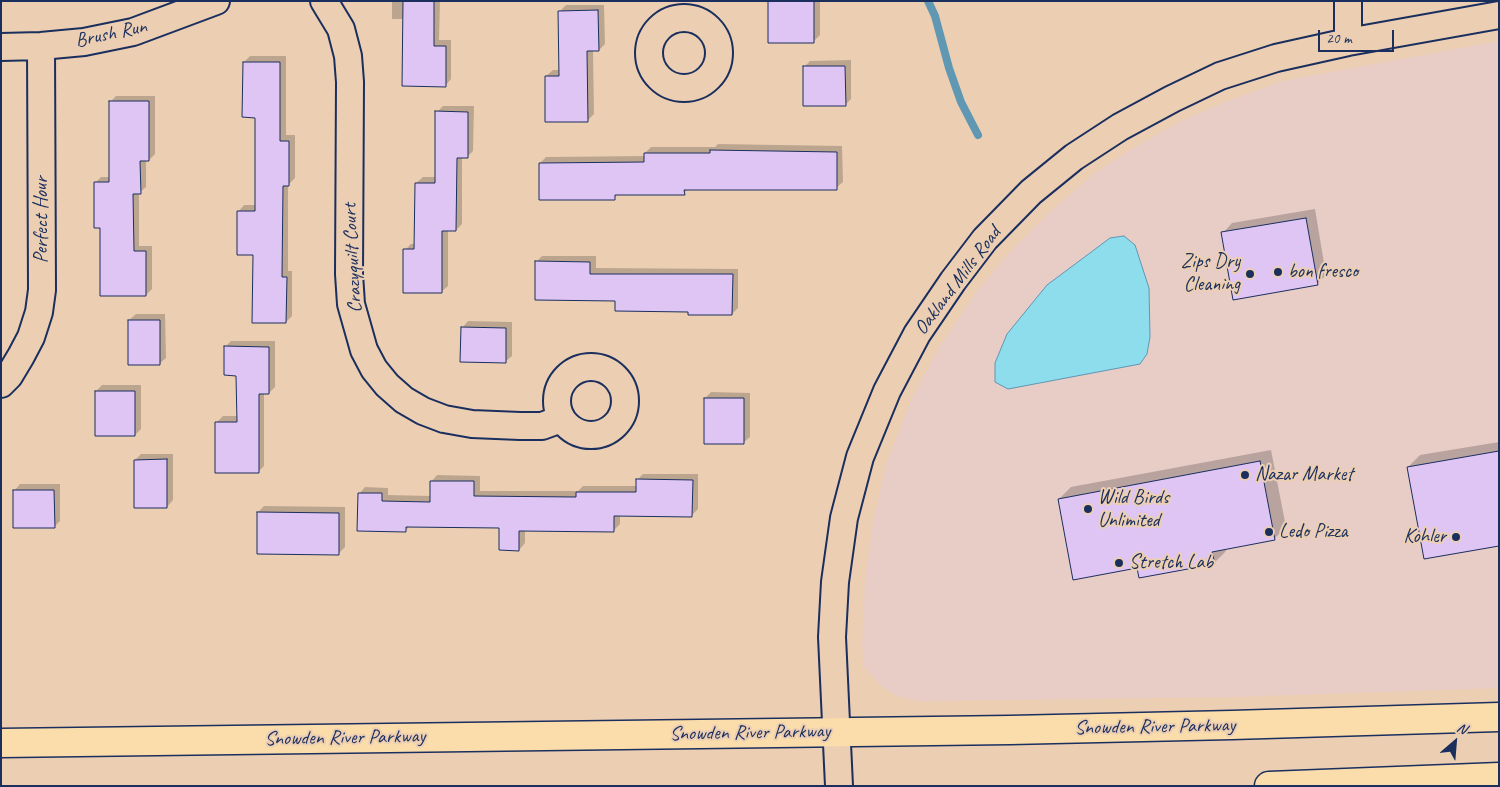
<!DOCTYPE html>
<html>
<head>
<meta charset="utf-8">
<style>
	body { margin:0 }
	#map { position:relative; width:1500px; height:787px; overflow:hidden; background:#eccfb3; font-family:Caveat,sans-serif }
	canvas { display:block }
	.frame { position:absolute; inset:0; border:2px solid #1b2f5e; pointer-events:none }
	.north { position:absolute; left:1430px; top:717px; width:50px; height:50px; -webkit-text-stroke:4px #eccfb3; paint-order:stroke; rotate:27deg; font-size:14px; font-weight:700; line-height:20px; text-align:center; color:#1b2f5e }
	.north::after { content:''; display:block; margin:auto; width:18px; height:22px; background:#1b2f5e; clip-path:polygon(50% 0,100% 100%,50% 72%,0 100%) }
	.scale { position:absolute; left:1318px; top:30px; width:76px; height:22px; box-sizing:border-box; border:2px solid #1b2f5e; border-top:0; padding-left:6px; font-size:15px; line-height:18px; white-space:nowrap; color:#1b2f5e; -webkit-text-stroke:4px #eccfb3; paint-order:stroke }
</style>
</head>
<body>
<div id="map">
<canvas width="1500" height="787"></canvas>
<div class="frame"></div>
<div class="north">N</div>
<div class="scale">20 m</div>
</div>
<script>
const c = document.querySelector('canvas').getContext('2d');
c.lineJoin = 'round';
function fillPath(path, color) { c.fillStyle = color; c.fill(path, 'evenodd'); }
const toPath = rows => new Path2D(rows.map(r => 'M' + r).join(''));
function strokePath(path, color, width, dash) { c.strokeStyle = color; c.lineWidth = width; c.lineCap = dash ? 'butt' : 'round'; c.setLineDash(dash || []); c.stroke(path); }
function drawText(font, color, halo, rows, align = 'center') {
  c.font = font + ' Caveat,sans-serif'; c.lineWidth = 4; c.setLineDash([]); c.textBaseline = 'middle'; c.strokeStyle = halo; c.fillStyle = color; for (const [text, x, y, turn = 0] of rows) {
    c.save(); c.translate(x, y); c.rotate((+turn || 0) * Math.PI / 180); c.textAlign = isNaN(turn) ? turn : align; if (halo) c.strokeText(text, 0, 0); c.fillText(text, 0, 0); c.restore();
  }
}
const built = toPath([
	[1499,41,1499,688,1235,697,919,701,899,697,881,686,864,666,862,644,865,581,873,522,886,465,911,400,940,346,977,291,1008,254,1050,212,1092,175,1133,148,1181,121,1230,100,1283,81]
]);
const water = toPath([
	[1124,236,1135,245,1149,288,1150,337,1147,354,1140,364,1008,389,995,382,995,363,1007,334,1047,285,1110,238,1124,236]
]);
const shadow = toPath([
	[392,1,440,1,439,40,451,40,451,79,445,86,404,19,392,19],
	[769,1,820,1,820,35,814,41],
	[566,5,604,5,605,44,599,50,593,50,594,114,588,120,546,76,553,70,560,70,560,11],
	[250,56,286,56,286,135,295,135,295,178,288,185,288,271,292,271,292,316,286,322,254,254,238,212,244,205,256,205,256,116,244,62],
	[851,60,851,99,845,105,804,67,810,61],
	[116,96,155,96,155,154,149,160,146,160,146,187,139,193,139,246,152,246,152,289,146,295,101,227,95,183,101,177,111,177,110,102],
	[443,106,474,106,473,151,467,157,462,157,462,224,456,230,448,230,448,286,441,292,405,250,411,244,416,244,416,183,423,177,436,177,437,112],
	[718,144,842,146,843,182,836,188,688,189,684,193,618,194,614,198,540,163,546,157,645,156,645,153,651,147,715,147],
	[1315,209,1326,275,1317,284,1223,233,1232,223],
	[542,256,596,256,596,268,738,269,738,308,732,314,689,311,617,300,536,262],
	[136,314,165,314,166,358,159,364,129,320],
	[468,321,512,322,512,356,505,362,462,328],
	[231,341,275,341,275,387,269,393,264,393,264,466,258,472,217,422,223,416,238,416,238,374,225,347],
	[102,385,141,385,141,429,135,435,96,391],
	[711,392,750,393,750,437,743,443,705,398],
	[1499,442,1499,545,1408,467,1420,455],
	[1271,450,1286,527,1274,539,1225,548,1226,551,1214,563,1138,566,1059,499,1071,487],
	[141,454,173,454,173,500,167,507,135,460],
	[643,474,698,474,698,509,692,515,620,515,620,524,614,530,525,529,525,543,519,550,500,526,410,526,405,531,359,494,365,487,388,488,388,495,431,496,431,482,437,475,480,476,480,491,578,491,583,486,637,486,637,480],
	[20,484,60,484,60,521,54,527,14,491],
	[264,506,345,507,345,547,339,553,258,512]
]);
const stream = toPath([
	[928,1,935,16,949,68,961,102,978,135]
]);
const building = toPath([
	[403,1,434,1,434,46,446,46,446,87,402,86,403,1],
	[768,1,814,1,814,43,768,43,768,1],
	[598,10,599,51,587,51,588,122,545,122,545,76,559,76,558,11,598,10],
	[243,62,280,62,280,141,289,141,289,186,283,186,282,277,287,277,286,323,252,323,253,255,237,255,237,211,255,211,255,118,242,117,243,62],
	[803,66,845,66,846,106,803,106,803,66],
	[109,101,149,101,149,161,140,161,141,194,133,194,134,251,146,251,146,296,100,296,100,228,94,228,94,182,109,182,109,101],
	[435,111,468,112,468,158,457,158,456,231,442,231,442,293,403,293,403,249,414,249,415,183,435,183,435,111],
	[710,150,837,152,837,190,684,190,685,195,615,195,615,200,539,200,539,163,644,162,644,153,710,153,710,150],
	[1306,218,1318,285,1233,300,1221,232,1306,218],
	[535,261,590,262,590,274,733,274,732,315,688,315,688,312,615,311,615,301,535,300,535,261],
	[128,320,160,320,160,365,128,365,128,320],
	[461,327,506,328,506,363,460,362,461,327],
	[224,346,269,347,269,394,259,394,259,473,215,473,215,422,237,422,236,376,224,375,224,346],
	[95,391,135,391,135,436,95,436,95,391],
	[704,398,744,398,744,444,704,444,704,398],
	[1499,451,1499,546,1424,559,1407,467,1499,451],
	[167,459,167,508,134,508,134,460,167,459],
	[1260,461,1275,540,1212,552,1215,564,1139,578,1137,568,1073,580,1058,499,1260,461],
	[636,479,693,480,692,517,614,516,614,532,519,531,519,551,499,550,499,528,406,527,406,532,357,531,358,493,382,493,382,501,430,502,430,481,474,481,474,496,576,497,576,492,636,492,636,479],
	[13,490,54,490,55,528,13,528,13,490],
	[257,512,339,513,339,555,257,554,257,512]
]);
const minor = toPath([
	[324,1,341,29,348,56,350,82,349,274,351,304,364,350,374,369,387,385,404,400,423,411,444,419,472,424,520,426,542,426,561,419],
	[1348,1,1348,42],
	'649 53a35 35 0 1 1 70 0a35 35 0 1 1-70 0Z',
	[1,47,41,46,84,42,133,32,216,1],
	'557 401a34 34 0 1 1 68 0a34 34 0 1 1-68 0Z',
	[1,384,9,376,21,356,31,337,39,312,42,290,41,46],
	[839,786,832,637,835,582,844,518,860,457,887,391,917,334,953,281,985,239,1031,192,1074,157,1120,127,1172,99,1220,76,1276,58,1348,42,1499,15]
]);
const major = toPath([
	[1,743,1010,730,1232,725,1499,717],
	[1269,786,1499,777]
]);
const markers = [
	[1278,272,5,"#1b2f5e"],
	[1250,274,5,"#1b2f5e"],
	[1245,475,5,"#1b2f5e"],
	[1088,509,5,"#1b2f5e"],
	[1269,532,5,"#1b2f5e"],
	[1456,537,5,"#1b2f5e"],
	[1119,563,5,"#1b2f5e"]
];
const streetNames = [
	["Brush Run",111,34,-12],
	["Perfect Hour",42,220,-90],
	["Crazyquilt Court",353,258,-93],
	["Oakland Mills Road",958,281,-53],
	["Snowden River Parkway",1155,727,-1],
	["Snowden River Parkway",750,733,-1],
	["Snowden River Parkway",345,738,-1]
];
const poiNames = [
	["Zips Dry",1240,262,"right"],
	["Cleaning",1240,285,"right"],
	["bon fresco",1288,272],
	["Nazar Market",1255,475],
	["Wild Birds",1098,498],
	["Unlimited",1098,521],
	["Ledo Pizza",1279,532],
	["Kohler",1446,537,"right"],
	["Stretch Lab",1129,563]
];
fillPath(built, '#e8ccc6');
fillPath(water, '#8eddec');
strokePath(water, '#6097b3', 1);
fillPath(shadow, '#0003');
strokePath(stream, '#6097b3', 8);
fillPath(building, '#dfc5f4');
strokePath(building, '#1b2f5e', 1);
strokePath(minor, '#1b2f5e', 30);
strokePath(major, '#1b2f5e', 31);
strokePath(minor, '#eccfb3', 26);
strokePath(major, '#faddab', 28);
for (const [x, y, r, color] of markers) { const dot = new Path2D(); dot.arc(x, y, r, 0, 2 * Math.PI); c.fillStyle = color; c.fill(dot); strokePath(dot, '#eccfb3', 2); }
drawText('20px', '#1b2f5e', '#eccfb3', streetNames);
drawText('20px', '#1b2f5e', '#eccfb3', poiNames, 'left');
</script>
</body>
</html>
